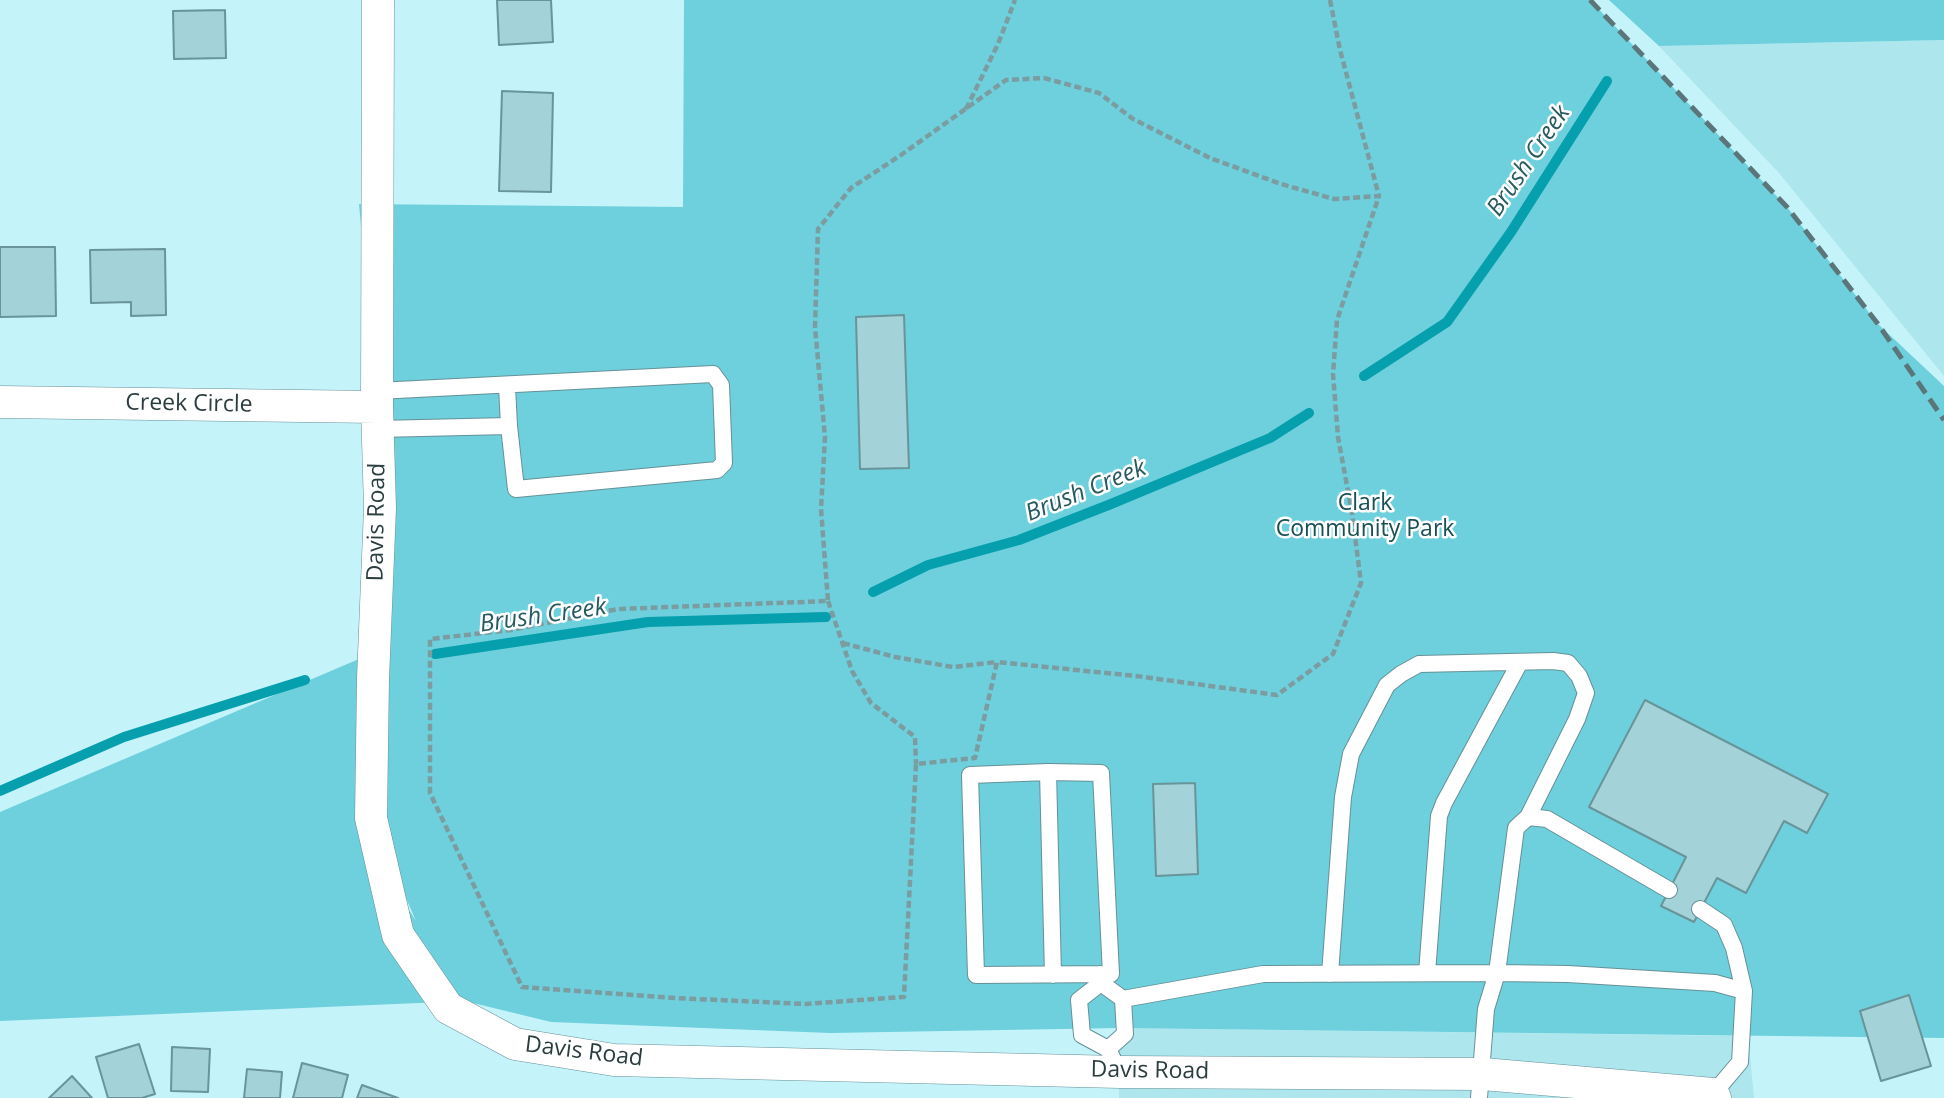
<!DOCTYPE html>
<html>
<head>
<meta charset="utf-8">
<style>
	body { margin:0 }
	canvas { display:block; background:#c4f3f9 }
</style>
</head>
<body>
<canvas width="1944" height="1098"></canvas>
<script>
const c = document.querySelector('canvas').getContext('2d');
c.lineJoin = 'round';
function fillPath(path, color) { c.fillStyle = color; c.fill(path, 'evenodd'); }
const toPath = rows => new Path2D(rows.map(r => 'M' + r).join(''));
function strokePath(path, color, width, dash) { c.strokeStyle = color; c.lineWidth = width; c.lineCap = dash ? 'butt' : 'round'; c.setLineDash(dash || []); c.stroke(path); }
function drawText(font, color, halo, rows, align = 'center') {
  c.font = font + ' "Open Sans",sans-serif'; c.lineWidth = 5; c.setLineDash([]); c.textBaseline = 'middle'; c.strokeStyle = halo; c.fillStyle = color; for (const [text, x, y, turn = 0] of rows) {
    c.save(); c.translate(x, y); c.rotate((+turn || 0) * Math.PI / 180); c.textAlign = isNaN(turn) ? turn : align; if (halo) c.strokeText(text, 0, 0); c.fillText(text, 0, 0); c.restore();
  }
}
const built = toPath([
	[1944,40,1944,376,1779,173,1659,46],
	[1119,1028,1748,1036,1754,1098,1119,1098]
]);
const green = toPath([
	[684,0,1590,0,1787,207,1878,324,1944,386,1944,1038,1119,1028,830,1033,551,1022,465,1001,0,1021,0,812,359,659,359,831,416,921,371,818,377,407,359,204,683,207],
	[1609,0,1944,0,1944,40,1659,46]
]);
const stream = toPath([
	[1364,376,1447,322,1511,232,1607,81],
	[873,592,928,565,1019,540,1111,504,1270,438,1309,413],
	[435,654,648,622,826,617],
	[0,791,124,737,305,680]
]);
const building = toPath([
	[497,0,551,0,553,42,499,45,497,0],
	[225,10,226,58,174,59,173,11,225,10],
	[502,91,553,93,551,192,499,191,502,91],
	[0,247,55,247,56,316,0,317,0,247],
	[165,249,166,315,131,316,131,302,91,303,90,250,165,249],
	[904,315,909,468,860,469,856,317,904,315],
	[1645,700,1828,794,1807,833,1784,821,1746,893,1717,878,1694,922,1661,906,1686,857,1589,807,1645,700],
	[1195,783,1198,874,1156,876,1153,784,1195,783],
	[1909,995,1931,1066,1881,1081,1860,1011,1909,995],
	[139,1044,155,1094,142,1098,108,1098,96,1057,139,1044],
	[172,1047,210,1049,208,1092,171,1091,172,1047],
	[302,1063,348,1075,342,1098,293,1098,302,1063],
	[247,1069,282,1072,280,1098,244,1098,247,1069],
	[72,1076,92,1098,49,1098,72,1076],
	[362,1085,398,1098,357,1098,362,1085]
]);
const path = toPath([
	[1330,0,1340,50,1379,196],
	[1044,78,1099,93,1133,119,1210,158,1281,184,1334,199,1379,196,1337,320,1333,374,1338,437,1352,513,1361,583,1333,654,1277,695,1136,676,997,662,975,758,916,764,904,997,806,1004,675,998,522,987,430,793,430,639,511,630,618,609,828,601,821,509,825,437,815,327,818,229,851,188,901,155,1006,80,1044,78],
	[966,109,998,44,1015,0],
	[828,601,852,671,871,703,915,737,916,764],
	[843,643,895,657,953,667,997,662]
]);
const service = toPath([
	[507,386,509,426],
	[377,391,713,374,721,385,724,463,717,470,516,489,509,426,378,429],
	[1048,772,1101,773,1111,974,976,975,970,775,1048,772],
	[1048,772,1053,975],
	[1700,909,1724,925,1734,948,1744,991],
	[1427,973,1439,816,1444,803,1520,662],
	[1100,974,1101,983,1123,999,1263,974,1497,973,1516,828,1528,817,1547,819,1669,890],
	[1330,974,1343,797,1351,754,1387,685,1401,674,1419,664,1553,661,1568,663,1579,676,1586,693,1577,719,1528,817],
	[1101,983,1079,1000,1082,1035,1108,1049,1119,1072],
	[1108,1049,1125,1034,1123,999],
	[1479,1098,1486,1009,1497,973,1568,974,1715,983,1744,991,1740,1062,1713,1094]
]);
const minor = toPath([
	[378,0,377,407,380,508,373,679,371,818,398,935,448,1008,515,1044,614,1060,1119,1072,1483,1074,1713,1094,1715,1098],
	[0,402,377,407]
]);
const rail = toPath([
	[1590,0,1787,207,1878,324,1944,420]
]);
const streetNames = [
	["Creek Circle",189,404,1],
	["Davis Road",377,522,-89],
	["Davis Road",584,1052,7],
	["Davis Road",1150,1071,1]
];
const parkNames = [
	["Clark",1365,503],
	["Community Park",1365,529]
];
const waterNames = [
	["Brush Creek",1529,161,-56],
	["Brush Creek",1086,491,-22],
	["Brush Creek",543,616,-8]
];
fillPath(built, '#aee6ee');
fillPath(green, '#6ed0dd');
strokePath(stream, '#059fae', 10);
fillPath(building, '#a4d2d9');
strokePath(building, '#68949a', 2);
strokePath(service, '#659197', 18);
strokePath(minor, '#659197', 33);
strokePath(path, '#7b9ca0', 4.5, [7, 3.5]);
strokePath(service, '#fff', 16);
strokePath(minor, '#fff', 32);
strokePath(rail, '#5b767a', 5, [14, 7]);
drawText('23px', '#2a3d3f', '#fff', streetNames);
drawText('23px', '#1a4f56', '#fff', parkNames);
drawText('italic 24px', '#265a60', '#fff', waterNames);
</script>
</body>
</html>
